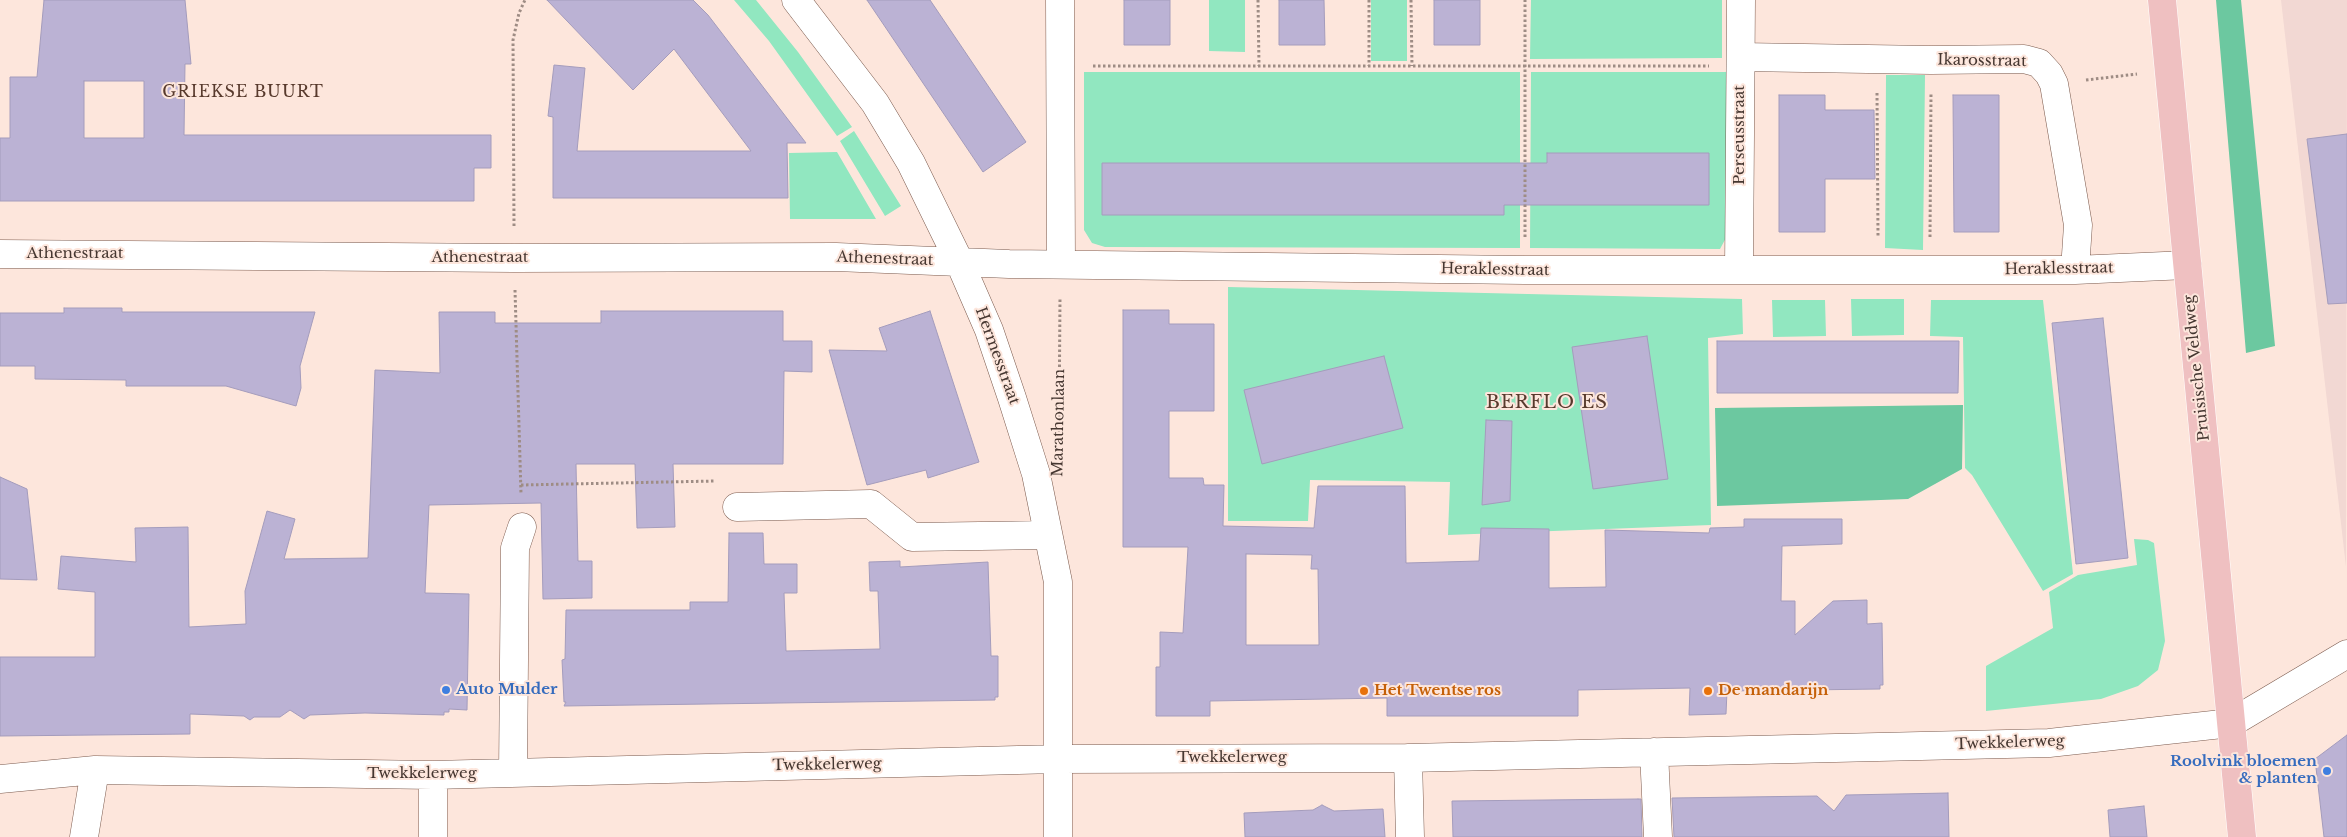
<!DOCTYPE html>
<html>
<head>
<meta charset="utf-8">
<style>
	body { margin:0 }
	canvas { display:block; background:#fde6dc }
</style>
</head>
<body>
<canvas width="2347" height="837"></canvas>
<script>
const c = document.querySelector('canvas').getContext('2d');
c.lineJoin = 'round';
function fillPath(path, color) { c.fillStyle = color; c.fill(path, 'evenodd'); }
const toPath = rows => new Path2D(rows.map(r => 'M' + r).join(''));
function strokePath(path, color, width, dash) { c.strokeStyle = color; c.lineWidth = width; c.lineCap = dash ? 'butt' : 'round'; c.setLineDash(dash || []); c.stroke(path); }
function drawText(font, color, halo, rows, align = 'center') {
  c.font = font + ' "Libre Baskerville",serif'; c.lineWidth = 4; c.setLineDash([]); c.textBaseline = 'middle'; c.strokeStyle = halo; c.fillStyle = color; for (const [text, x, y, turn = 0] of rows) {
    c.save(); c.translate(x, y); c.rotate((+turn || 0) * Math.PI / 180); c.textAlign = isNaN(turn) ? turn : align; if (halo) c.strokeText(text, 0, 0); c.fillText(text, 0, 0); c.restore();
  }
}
const industrial = toPath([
	[2281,0,2347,0,2346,567]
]);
const green = toPath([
	[734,0,756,0,798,52,852,127,837,136,769,41],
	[1209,0,1245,0,1245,52,1209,51],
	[1371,0,1407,0,1407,61,1371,61],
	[1531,0,1722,0,1722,58,1530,59],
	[1084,72,1520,72,1520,248,1105,247,1092,243,1084,230],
	[1531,72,1729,72,1727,236,1720,249,1530,248],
	[1886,75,1925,75,1923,250,1885,248],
	[854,131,901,206,885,216,840,141],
	[837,152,876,219,790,219,789,153],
	[1228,287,1742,299,1743,334,1708,338,1711,525,1448,535,1450,482,1310,480,1308,521,1228,521],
	[1851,299,1904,299,1904,335,1852,336],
	[1772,300,1825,300,1826,336,1773,337],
	[1931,300,2043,300,2073,574,2043,591,1972,475,1965,468,1963,337,1930,336],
	[2134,539,2148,540,2154,543,2165,641,2158,670,2138,686,2101,699,1986,711,1986,666,2053,628,2049,592,2078,575,2137,565]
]);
const forest = toPath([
	[2216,0,2241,0,2275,346,2246,353],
	[1963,405,1962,469,1908,499,1717,506,1715,408]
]);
const building = toPath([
	[44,0,185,0,191,64,185,64,184,135,491,135,491,168,474,168,474,201,0,201,0,138,10,138,10,77,37,77,44,0],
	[84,81,144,81,144,138,84,138,84,81],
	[547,0,693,0,708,15,806,143,787,143,788,198,553,198,553,117,548,116,554,65,585,68,577,151,751,151,674,49,633,90,547,0],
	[867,0,930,0,1026,142,983,172,867,0],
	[1124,0,1170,0,1170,45,1124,45,1124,0],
	[1279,0,1324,0,1325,45,1279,45,1279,0],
	[1434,0,1480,0,1480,45,1434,45,1434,0],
	[1779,95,1825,95,1825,110,1874,110,1875,179,1825,179,1825,232,1779,232,1779,95],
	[1953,95,1999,95,1999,232,1954,232,1953,95],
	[2347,134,2347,303,2328,304,2307,139,2347,134],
	[1547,153,1709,153,1709,205,1504,205,1504,215,1102,215,1102,163,1547,163,1547,153],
	[64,308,122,308,122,312,315,312,300,366,301,388,296,406,226,386,126,386,126,380,35,379,35,366,0,366,0,313,64,313,64,308],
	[1123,310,1169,310,1169,324,1214,324,1214,411,1169,411,1169,478,1203,478,1204,485,1224,485,1223,526,1314,528,1318,486,1405,486,1406,563,1479,561,1481,528,1549,529,1549,588,1606,587,1605,530,1709,533,1710,528,1744,527,1744,519,1842,519,1842,544,1782,546,1781,601,1795,601,1795,635,1833,601,1867,600,1867,624,1882,623,1883,685,1880,685,1880,689,1727,691,1726,714,1689,715,1690,688,1578,690,1578,716,1387,716,1387,698,1210,701,1210,716,1156,716,1156,667,1160,667,1160,632,1183,633,1188,547,1123,547,1123,310],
	[1246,554,1312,555,1311,569,1318,569,1319,645,1246,645,1246,554],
	[601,311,783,311,783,341,812,341,812,372,784,371,783,464,673,464,675,527,637,528,635,464,576,464,578,561,592,561,592,598,543,599,541,503,429,505,425,593,469,594,467,710,449,709,449,712,444,712,444,715,365,713,310,715,304,719,290,710,280,717,254,717,250,720,244,716,190,714,190,734,0,736,0,657,95,657,95,592,58,589,61,556,136,562,135,528,188,527,189,627,246,624,245,591,267,511,295,519,284,559,368,558,375,370,440,373,439,312,495,312,495,323,601,323,601,311],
	[930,311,979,462,928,478,926,470,867,485,829,350,887,351,879,328,930,311],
	[2103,318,2128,558,2076,564,2052,323,2103,318],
	[1647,336,1668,479,1593,489,1572,347,1647,336],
	[1717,341,1959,341,1958,393,1717,393,1717,341],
	[1384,356,1403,428,1262,464,1244,390,1384,356],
	[1486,420,1512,421,1510,501,1482,505,1486,420],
	[0,477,27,489,37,580,0,579,0,477],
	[729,533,763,533,764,564,797,564,797,593,784,593,786,651,880,649,878,591,870,591,869,562,900,561,900,567,988,562,991,656,998,656,998,697,995,697,995,700,564,706,566,702,564,702,562,660,565,659,566,610,690,610,690,602,728,602,729,533],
	[2347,735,2347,837,2324,837,2315,759,2347,735],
	[1948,793,1949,837,1674,837,1672,798,1817,796,1834,811,1846,795,1948,793],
	[1638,799,1641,799,1642,837,1453,837,1452,801,1638,799],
	[1322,805,1334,811,1383,809,1385,837,1245,837,1244,813,1313,810,1322,805],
	[2144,806,2147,837,2110,837,2108,810,2144,806]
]);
const path = toPath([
	[1258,0,1259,66],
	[1369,0,1369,66],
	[1411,0,1412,66],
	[1093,66,1709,66],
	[2086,80,2137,74],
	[1877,93,1878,236],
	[514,226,513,40,519,13,525,0],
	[1525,237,1525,0],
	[1930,237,1931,93],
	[515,290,521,494],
	[1059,432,1060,298],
	[521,485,715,481]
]);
const minor = toPath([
	[796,0,875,103,911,163,959,261,989,330,1012,398,1036,474,1058,582,1058,837],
	[1060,0,1061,263],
	[1741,57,1931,60,2024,59,2039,63,2049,74,2054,84,2078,225,2075,270],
	[0,254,514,258,836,257,1009,264,1525,270,2075,270,2187,265],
	[1739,270,1741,0],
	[737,507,871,504,912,537,1048,535],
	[1654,752,1658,837],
	[1408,758,1410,837],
	[513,773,515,548,522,527],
	[433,775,433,837],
	[0,779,95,770,433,775,1057,759,1408,758,2049,743,2231,723,2347,654],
	[84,837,95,770]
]);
const major = toPath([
	[2162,0,2242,837]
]);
const markers = [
	[446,690,5,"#3f7fe0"],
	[1364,691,5,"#e8710a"],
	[1708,691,5,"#e8710a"],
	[2327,771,5,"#3f7fe0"]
];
const streetNames = [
	["Ikarosstraat",1982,61,1],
	["Perseusstraat",1740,135,-90],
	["Athenestraat",75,254],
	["Athenestraat",480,258],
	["Athenestraat",885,259,2],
	["Heraklesstraat",2059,269,-1],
	["Heraklesstraat",1495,270,1],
	["Hermesstraat",997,356,70],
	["Pruisische Veldweg",2197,368,-96],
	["Marathonlaan",1059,423,-89],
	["Twekkelerweg",2010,743,-2],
	["Twekkelerweg",1232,758],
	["Twekkelerweg",827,765,-1],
	["Twekkelerweg",422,774]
];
const shopNames = [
	["Auto Mulder",456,690],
	["Roolvink bloemen",2317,762,"right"],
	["& planten",2317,779,"right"]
];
const foodNames = [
	["Het Twentse ros",1374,691],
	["De mandarijn",1718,691]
];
const neighbourhoodNames = [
	["GRIEKSE BUURT",243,92]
];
const quarterNames = [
	["BERFLO ES",1547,403]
];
fillPath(industrial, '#f2d8d3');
fillPath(green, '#91e7c0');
fillPath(forest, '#6cc8a0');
fillPath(building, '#bbb2d4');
strokePath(building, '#a49cbc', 1);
strokePath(minor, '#7c5b4e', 29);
strokePath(major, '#fff', 29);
strokePath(path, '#9e8c84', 3, [2.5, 2.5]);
strokePath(minor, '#fff', 28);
strokePath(major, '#efc0c1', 28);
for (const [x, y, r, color] of markers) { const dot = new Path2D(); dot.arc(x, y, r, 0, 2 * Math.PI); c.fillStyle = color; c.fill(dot); strokePath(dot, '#fde6dc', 2); }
drawText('15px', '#463731', '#fde6dc', streetNames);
drawText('bold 15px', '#366cbe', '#fde6dc', shopNames, 'left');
drawText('bold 15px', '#c56008', '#fde6dc', foodNames, 'left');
c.letterSpacing = '1px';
drawText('16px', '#583a2d', '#fde6dc', neighbourhoodNames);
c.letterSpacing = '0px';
c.letterSpacing = '1px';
drawText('18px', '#583a2d', '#fde6dc', quarterNames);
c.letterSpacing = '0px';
</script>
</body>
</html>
